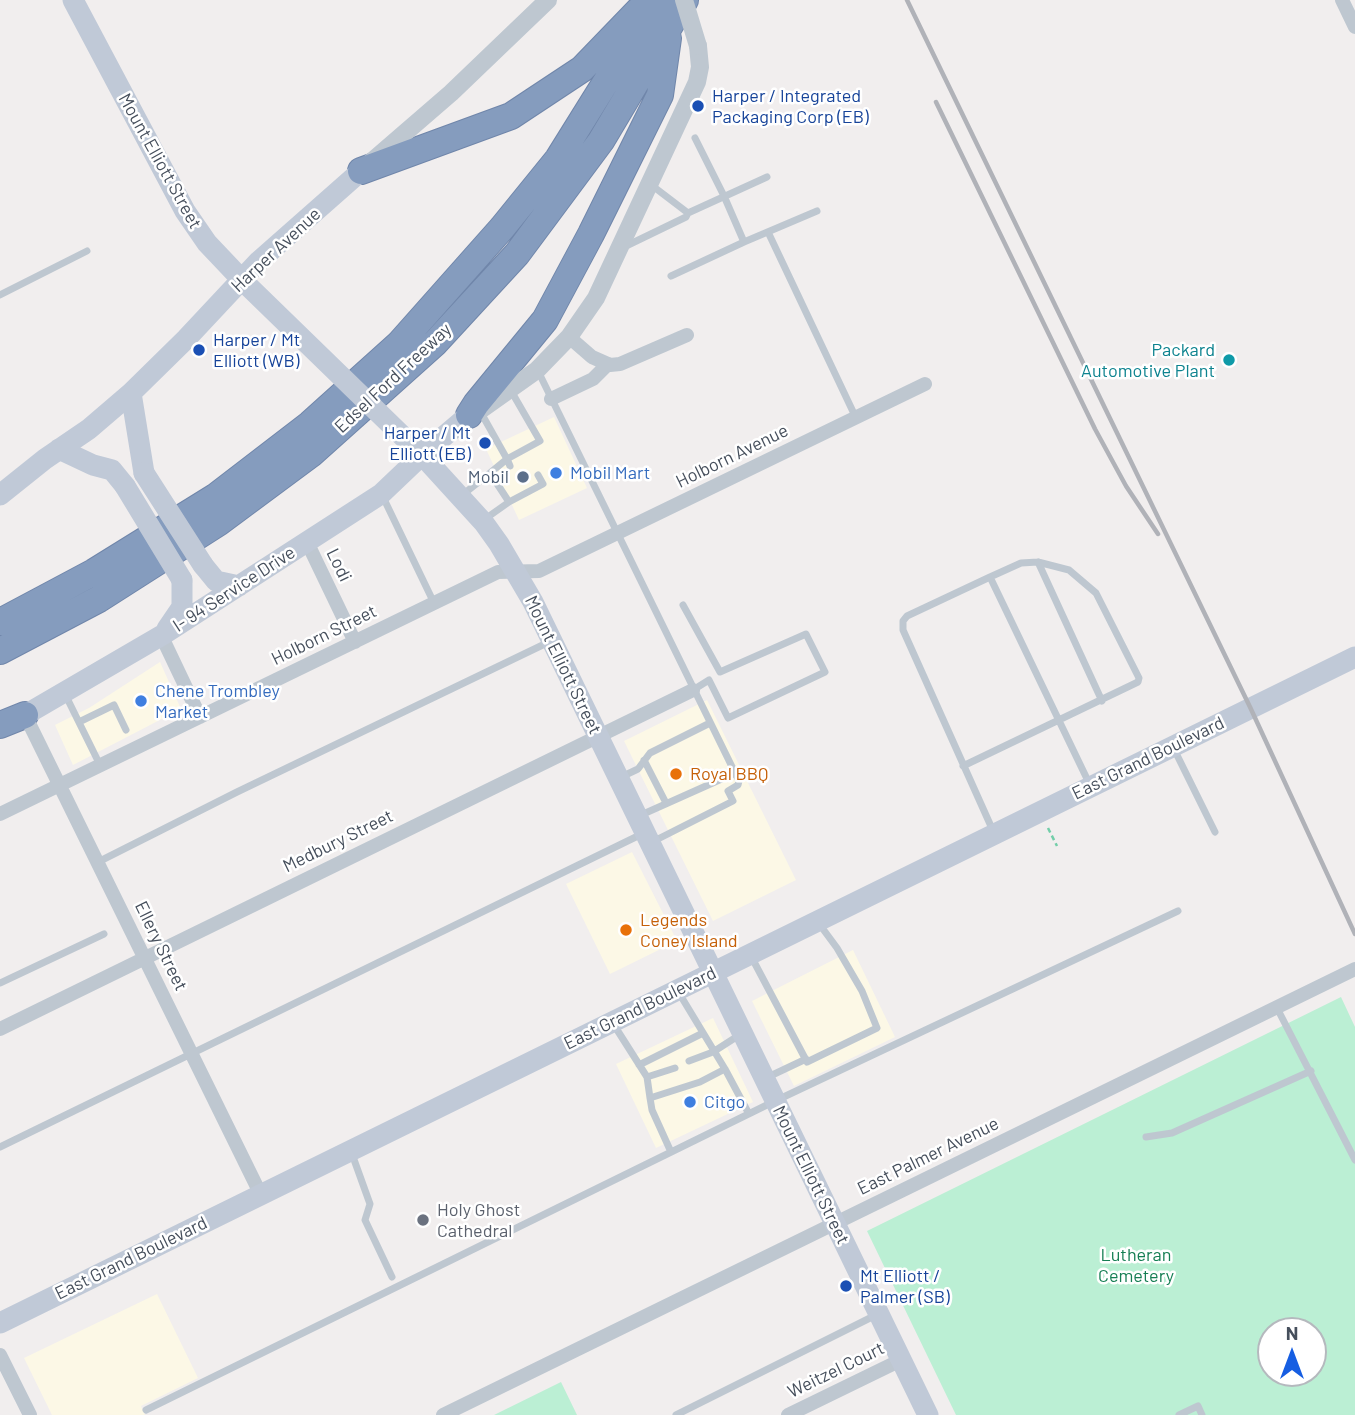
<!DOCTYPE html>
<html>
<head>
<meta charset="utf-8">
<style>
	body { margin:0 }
	#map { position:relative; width:1355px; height:1415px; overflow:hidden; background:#f1eeee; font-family:Barlow,sans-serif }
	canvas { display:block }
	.north { position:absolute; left:1257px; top:1317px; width:70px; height:70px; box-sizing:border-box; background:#fff; border:2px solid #b5b9be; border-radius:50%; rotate:0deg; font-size:19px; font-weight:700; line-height:28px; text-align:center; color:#464f5c }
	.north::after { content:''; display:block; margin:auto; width:24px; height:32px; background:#165ee2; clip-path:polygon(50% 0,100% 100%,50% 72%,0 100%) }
</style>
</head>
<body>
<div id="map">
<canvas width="1355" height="1415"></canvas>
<div class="north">N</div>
</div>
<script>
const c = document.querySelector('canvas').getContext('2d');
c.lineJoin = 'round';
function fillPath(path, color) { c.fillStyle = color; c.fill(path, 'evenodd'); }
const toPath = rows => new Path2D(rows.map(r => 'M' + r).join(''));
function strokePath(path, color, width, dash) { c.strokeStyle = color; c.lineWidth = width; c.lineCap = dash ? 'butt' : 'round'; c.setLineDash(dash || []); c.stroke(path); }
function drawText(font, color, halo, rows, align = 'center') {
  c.font = font + ' Barlow,sans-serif'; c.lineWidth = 5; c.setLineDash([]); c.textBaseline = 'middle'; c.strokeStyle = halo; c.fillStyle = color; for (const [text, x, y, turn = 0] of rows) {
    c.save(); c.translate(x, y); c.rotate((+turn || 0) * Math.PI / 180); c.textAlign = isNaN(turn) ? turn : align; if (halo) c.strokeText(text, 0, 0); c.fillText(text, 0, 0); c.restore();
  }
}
const commercial = toPath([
	[554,417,587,488,519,520,486,449],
	[160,662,181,709,73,765,55,725,89,708],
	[707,700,796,880,713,921,624,741],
	[632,852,677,941,610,974,566,884],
	[853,950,895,1037,794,1086,752,1001],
	[713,1018,753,1102,656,1148,616,1064],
	[157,1294,198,1378,141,1406,145,1415,52,1415,24,1358]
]);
const green = toPath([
	[1341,997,1355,1027,1355,1415,956,1415,867,1231],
	[1271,1331,1313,1331,1313,1373,1271,1373],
	[561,1382,577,1415,494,1415]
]);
const path = toPath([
	[1048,828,1057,846]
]);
const service = toPath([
	[688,213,767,177],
	[768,232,856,418],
	[744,242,817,211],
	[624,247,686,217,688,213,650,184],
	[671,276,744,242,724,196,695,138],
	[0,295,87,251],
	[538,371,739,781,738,785,728,791,733,801,654,841],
	[480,411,507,459,540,441,510,389],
	[490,473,507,459,510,466],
	[461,496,490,473,509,502,485,519],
	[383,497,434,603],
	[509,502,543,484,538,475],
	[1038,562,1102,701],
	[683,605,720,672,806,634,825,672,728,718,709,680,693,690],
	[65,694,100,765],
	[79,722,114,705,126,730],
	[1174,749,1215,832],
	[644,760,666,803],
	[963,766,1138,682,1139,678,1096,593,1069,570,1038,562,1021,563,990,577],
	[619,778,638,769,650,753,710,723],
	[641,815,735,773],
	[994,833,903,630,903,621,907,616,990,577,1089,783],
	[98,862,237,792,551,641],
	[752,958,807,1062,877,1028,862,991,837,948,820,925],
	[0,983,104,934],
	[1277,1008,1355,1160],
	[614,1025,647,1077,650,1098,700,1082,725,1069,679,993],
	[689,1061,713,1052,741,1034],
	[639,1065,701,1034],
	[725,1069,749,1114],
	[647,1077,675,1068],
	[768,1077,806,1059],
	[650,1098,652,1110,671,1152],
	[1146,1137,1172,1133,1311,1071],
	[0,1147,644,833],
	[352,1154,370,1204,365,1220,392,1277],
	[146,1410,775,1101,1178,911],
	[676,1415,878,1314],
	[1179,1415,1198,1406,1202,1415]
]);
const minor = toPath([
	[1342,0,1355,27],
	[569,337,592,357,610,365,620,364,687,335],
	[551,399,593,379,608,364],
	[307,542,355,642],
	[161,635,200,717],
	[25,715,261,1195],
	[0,814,498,572,539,571,925,384],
	[0,1029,693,690],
	[0,1355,30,1415],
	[443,1415,1355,969],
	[788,1415,901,1360]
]);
const tertiary = toPath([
	[370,163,451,93,548,0],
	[482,409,537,370,569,337,596,298,697,82,700,67,698,46]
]);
const secondary = toPath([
	[73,0,185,211,207,243,243,281],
	[131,393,144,473],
	[59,449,93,465,112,470,125,486],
	[422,455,484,523,499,544,533,602,928,1415],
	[0,495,45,459,89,429,131,393,186,339,259,261,361,171],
	[203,565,216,581,239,586],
	[167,629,182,607,182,580],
	[25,715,164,634,381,494,422,455,469,415],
	[0,1323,1355,657]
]);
const motorway = toPath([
	[361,171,511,116,582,69,638,11],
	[469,415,476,404,545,320,591,234,660,95,668,38],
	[0,622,94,572,215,497,310,424,399,344,502,228,558,159,657,0],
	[0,651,99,599,218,523,311,454,435,343,517,254,601,141,685,0],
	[0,725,25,715]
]);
const rail = toPath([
	[907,0,1250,707,1355,934],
	[936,102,1095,429,1126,486,1158,534]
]);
const tertiaryBridge = toPath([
	[684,0,698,46]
]);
const secondaryBridge = toPath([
	[243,281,422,455],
	[144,473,203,565],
	[125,486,182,580]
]);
const markers = [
	[698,106,7,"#1a4fb4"],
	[199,350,7,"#1a4fb4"],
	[1229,360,7,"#0f9aa8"],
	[485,443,7,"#1a4fb4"],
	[556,473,7,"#3f7fe0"],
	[523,477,7,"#5c6f8a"],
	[141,701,7,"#3f7fe0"],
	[676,774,7,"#e8710a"],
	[626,930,7,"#e8710a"],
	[690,1102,7,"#3f7fe0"],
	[423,1220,7,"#6b7280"],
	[846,1286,7,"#1a4fb4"]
];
const transitNames = [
	["Harper / Integrated",712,96],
	["Packaging Corp (EB)",712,117],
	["Harper / Mt",213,340],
	["Elliott (WB)",213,361],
	["Harper / Mt",471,433,"right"],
	["Elliott (EB)",471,454,"right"],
	["Mt Elliott /",860,1276],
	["Palmer (SB)",860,1297]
];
const streetNames = [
	["Mount Elliott Street",160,161,61],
	["Harper Avenue",276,250,-43],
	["Edsel Ford Freeway",393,378,-43],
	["Holborn Avenue",732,456,-26],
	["Lodi",339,565,64],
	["I- 94 Service Drive",234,589,-33],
	["Holborn Street",324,635,-26],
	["Mount Elliott Street",563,665,64],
	["East Grand Boulevard",1148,758,-26],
	["Medbury Street",338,841,-26],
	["Ellery Street",161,946,64],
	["East Grand Boulevard",640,1008,-26],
	["East Palmer Avenue",928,1156,-26],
	["Mount Elliott Street",811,1175,64],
	["East Grand Boulevard",131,1258,-26],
	["Weitzel Court",836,1370,-26]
];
const cultureNames = [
	["Packard",1215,350],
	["Automotive Plant",1215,371]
];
const shopNames = [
	["Mobil Mart",570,473],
	["Chene Trombley",155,691],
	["Market",155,712],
	["Citgo",704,1102]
];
const serviceNames = [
	["Mobil",509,477]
];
const foodNames = [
	["Royal BBQ",690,774],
	["Legends",640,920],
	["Coney Island",640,941]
];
const worshipNames = [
	["Holy Ghost",437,1210],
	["Cathedral",437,1231]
];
const parkNames = [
	["Lutheran",1136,1255],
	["Cemetery",1136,1276]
];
fillPath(commercial, '#fcf8e6');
fillPath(green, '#bbefd4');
strokePath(motorway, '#7086aa', 28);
strokePath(path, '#73cea9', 2.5, [5, 3.5]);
strokePath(service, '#bec7d0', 7);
strokePath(minor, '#bec7d0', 14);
strokePath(tertiary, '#bec7d0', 18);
strokePath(secondary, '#c0c9d7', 21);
strokePath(motorway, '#859cbe', 26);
strokePath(rail, '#b0b2b8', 4.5);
strokePath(tertiaryBridge, '#bec7d0', 18);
strokePath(secondaryBridge, '#c0c9d7', 21);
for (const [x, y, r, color] of markers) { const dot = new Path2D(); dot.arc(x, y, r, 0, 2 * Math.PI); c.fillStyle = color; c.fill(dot); strokePath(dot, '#fff', 2.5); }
drawText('18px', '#164399', '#fff', transitNames, 'left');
drawText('18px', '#464f5c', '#fff', streetNames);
drawText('18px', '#0d838f', '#fff', cultureNames, 'right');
drawText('18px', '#366cbe', '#fff', shopNames, 'left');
drawText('18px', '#4e5e75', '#fff', serviceNames, 'right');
drawText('18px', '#c56008', '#fff', foodNames, 'left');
drawText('18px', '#5b616d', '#fff', worshipNames, 'left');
drawText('18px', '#157e53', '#fff', parkNames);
</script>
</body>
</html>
